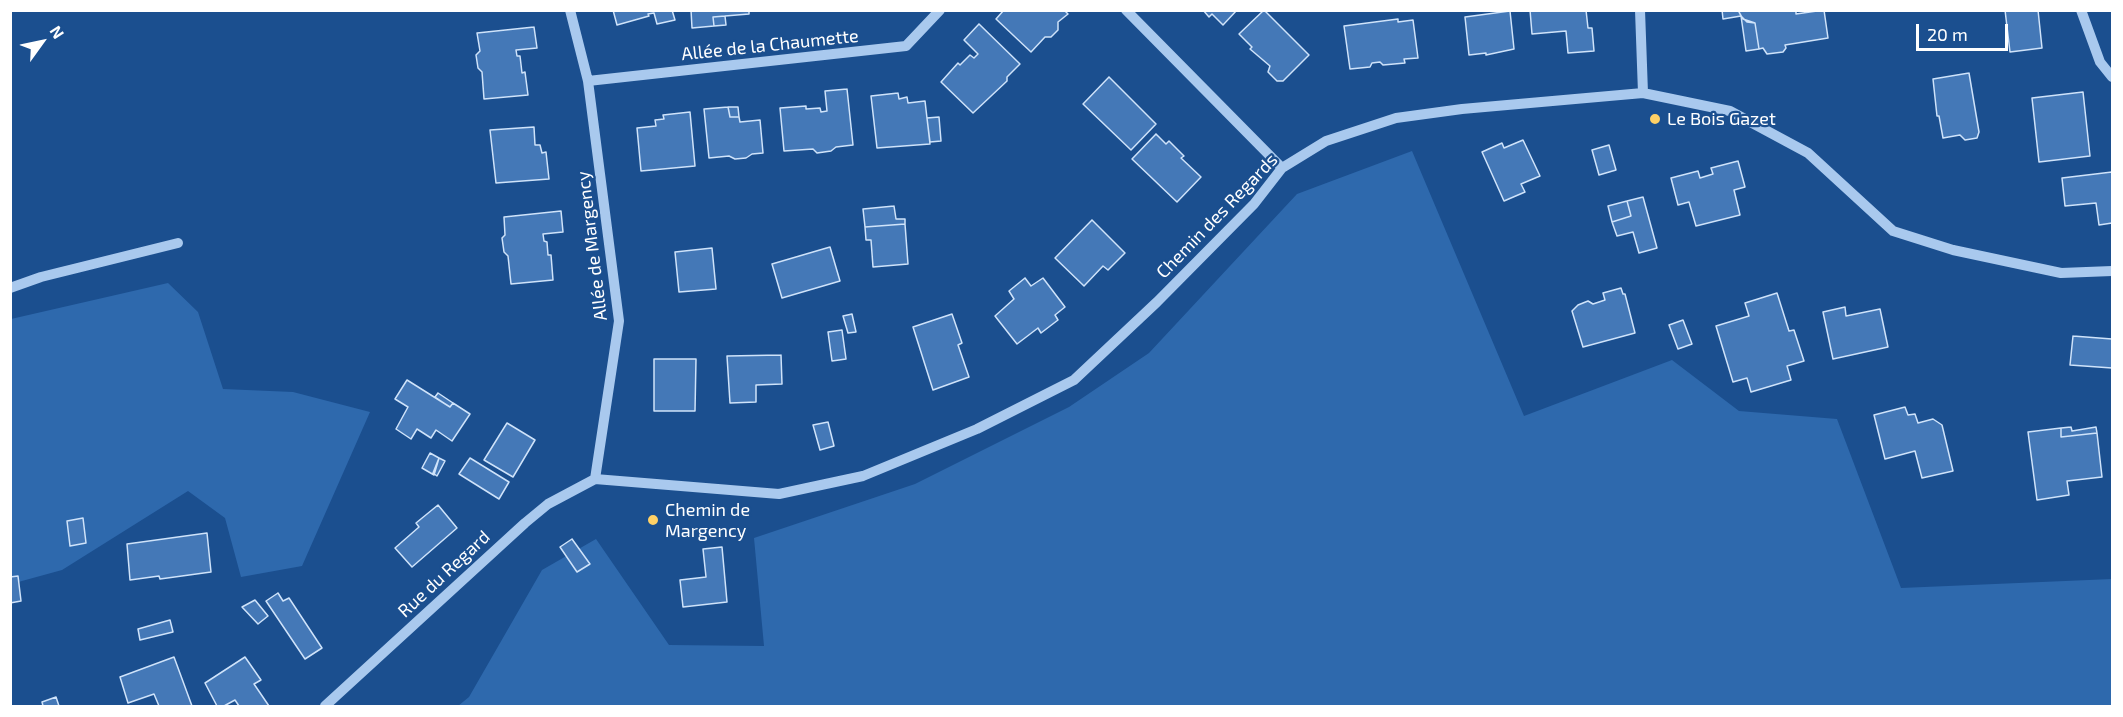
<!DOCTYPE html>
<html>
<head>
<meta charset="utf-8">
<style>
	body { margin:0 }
	#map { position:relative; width:2123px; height:717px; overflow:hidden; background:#1b4f8f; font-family:"Exo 2",sans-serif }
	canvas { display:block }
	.frame { position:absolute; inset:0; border:12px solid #fff; pointer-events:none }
	.north { position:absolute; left:12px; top:12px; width:60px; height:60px; -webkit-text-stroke:4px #1b4f8f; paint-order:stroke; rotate:57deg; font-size:16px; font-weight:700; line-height:24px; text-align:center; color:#fff }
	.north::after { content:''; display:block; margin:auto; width:21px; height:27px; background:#fff; clip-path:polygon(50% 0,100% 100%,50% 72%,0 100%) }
	.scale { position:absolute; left:1916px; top:24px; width:92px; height:27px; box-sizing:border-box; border:3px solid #fff; border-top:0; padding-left:8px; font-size:18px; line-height:21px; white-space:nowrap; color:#fff; -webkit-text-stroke:4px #1b4f8f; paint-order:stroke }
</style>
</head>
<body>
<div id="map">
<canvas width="2123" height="717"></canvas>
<div class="frame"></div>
<div class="north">N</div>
<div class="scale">20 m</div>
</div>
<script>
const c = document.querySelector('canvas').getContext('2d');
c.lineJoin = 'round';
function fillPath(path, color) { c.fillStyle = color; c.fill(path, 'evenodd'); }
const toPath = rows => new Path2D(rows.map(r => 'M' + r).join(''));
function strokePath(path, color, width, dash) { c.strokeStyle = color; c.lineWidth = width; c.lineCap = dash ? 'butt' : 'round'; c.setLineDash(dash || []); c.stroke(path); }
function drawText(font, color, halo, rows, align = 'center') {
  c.font = font + ' "Exo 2",sans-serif'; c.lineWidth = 4.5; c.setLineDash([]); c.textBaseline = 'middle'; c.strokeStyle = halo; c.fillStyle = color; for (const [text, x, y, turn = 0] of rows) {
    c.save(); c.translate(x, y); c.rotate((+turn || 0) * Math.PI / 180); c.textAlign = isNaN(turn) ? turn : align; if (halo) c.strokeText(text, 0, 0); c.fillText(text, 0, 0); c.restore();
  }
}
const green = toPath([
	[1412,151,1524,416,1672,360,1739,411,1837,419,1901,588,2112,579,2112,706,458,706,469,697,542,570,596,539,669,645,764,646,754,538,915,484,1069,407,1149,353,1297,194],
	[168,283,198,312,223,389,293,392,370,412,302,566,241,577,225,518,188,491,62,570,11,584,11,319]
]);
const building = toPath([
	[613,10,672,10,675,20,657,24,654,13,648,14,649,16,617,25,613,10],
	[691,10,749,10,749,14,713,17,714,26,692,28,691,10],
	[1004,10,1064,10,1068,14,1058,22,1058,30,1051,37,1045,37,1031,52,996,19,1004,10],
	[1203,10,1237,10,1223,25,1212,14,1209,17,1203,10],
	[1264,10,1309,55,1283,81,1277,81,1268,72,1270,66,1250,49,1252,47,1239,34,1264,10],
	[1530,10,1586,10,1588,28,1592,28,1594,51,1568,53,1566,31,1532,34,1530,10],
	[1722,10,1738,10,1741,16,1723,19,1722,10],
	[1738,10,1796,10,1796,14,1824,10,1828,38,1785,45,1786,48,1783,52,1767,54,1763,48,1759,49,1755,23,1743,19,1738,10],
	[2005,10,2038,10,2042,48,2010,52,2005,10],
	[1510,11,1514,49,1486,55,1486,53,1469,55,1465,17,1510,11],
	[725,16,726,25,714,26,713,17,725,16],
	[1741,16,1747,22,1755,23,1759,49,1746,51,1741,16],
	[1398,19,1398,22,1413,20,1418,58,1404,59,1405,63,1383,65,1380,62,1372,63,1370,67,1350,69,1344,26,1398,19],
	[979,24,1020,64,1007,77,1007,81,973,113,941,82,958,63,960,65,970,55,974,58,978,54,964,40,979,24],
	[534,27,537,48,516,50,517,56,520,56,522,73,525,72,528,95,484,99,482,72,478,68,476,55,480,51,477,33,534,27],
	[1969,73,1979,132,1977,138,1965,140,1960,135,1943,138,1939,116,1937,116,1933,79,1969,73],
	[1109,77,1156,124,1131,150,1083,104,1109,77],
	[847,89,853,145,836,147,831,151,817,153,813,149,784,151,780,108,806,106,806,109,820,108,821,112,827,111,825,91,847,89],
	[2083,92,2090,156,2039,162,2032,98,2083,92],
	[898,93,899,99,907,97,908,103,925,101,930,144,877,148,871,96,898,93],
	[728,107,730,117,739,117,740,122,760,120,763,153,752,154,746,158,735,159,729,156,709,158,704,109,728,107],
	[728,107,738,107,739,117,730,117,728,107],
	[690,112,695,166,641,171,637,128,656,126,655,120,664,119,663,115,690,112],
	[939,117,941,141,930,142,927,118,939,117],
	[534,127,535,145,540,145,542,153,546,152,549,179,496,183,490,130,534,127],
	[1156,134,1166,144,1169,141,1184,156,1181,158,1201,177,1177,202,1132,159,1156,134],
	[1523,140,1540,176,1521,184,1525,192,1504,201,1482,152,1502,143,1504,148,1523,140],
	[1609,145,1616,170,1599,175,1592,150,1609,145],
	[1738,161,1745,187,1734,190,1740,215,1696,226,1689,202,1678,205,1671,178,1698,171,1700,178,1713,174,1711,168,1738,161],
	[2112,172,2112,223,2099,225,2096,203,2065,206,2062,178,2112,172],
	[1643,197,1657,248,1639,253,1633,232,1617,236,1612,222,1631,216,1627,201,1643,197],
	[1627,201,1631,216,1612,222,1608,206,1627,201],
	[894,206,896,219,905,219,905,224,865,227,863,209,894,206],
	[561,211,563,232,543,234,544,241,547,242,548,255,551,255,553,280,511,284,508,256,504,252,502,238,505,235,504,217,561,211],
	[1092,220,1125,253,1108,270,1103,266,1084,286,1055,258,1092,220],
	[905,224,908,264,873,267,871,240,866,240,865,227,905,224],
	[830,247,840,281,782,298,772,264,830,247],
	[712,248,716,289,679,292,675,252,712,248],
	[1025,278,1031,286,1043,278,1065,307,1055,315,1058,320,1041,333,1038,328,1017,344,995,316,1014,299,1009,291,1025,278],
	[1621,288,1623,294,1625,294,1635,333,1583,347,1572,311,1578,305,1588,301,1593,304,1605,300,1603,293,1621,288],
	[1777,293,1789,331,1794,330,1804,361,1787,366,1791,380,1751,392,1747,378,1733,382,1716,326,1749,316,1745,303,1777,293],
	[1845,307,1846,316,1880,309,1888,347,1833,359,1823,312,1845,307],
	[852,314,856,332,848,333,843,316,852,314],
	[952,314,962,343,958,345,969,377,933,390,913,327,952,314],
	[1683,320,1692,344,1678,349,1669,325,1683,320],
	[842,330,846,359,832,361,828,332,842,330],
	[2073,336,2112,339,2112,368,2070,365,2073,336],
	[781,355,782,384,756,385,756,402,730,403,727,356,781,355],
	[654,359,696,359,695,411,654,411,654,359],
	[407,380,450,407,453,403,470,414,452,441,436,430,431,438,417,429,411,439,396,429,408,407,395,399,407,380],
	[438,393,453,403,450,407,435,397,438,393],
	[1905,407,1908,415,1915,414,1918,423,1933,419,1942,425,1953,471,1922,478,1915,451,1885,459,1874,415,1905,407],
	[828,422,834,446,820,450,813,425,828,422],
	[507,423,535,440,513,477,484,460,507,423],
	[2071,427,2072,431,2096,427,2097,433,2061,437,2061,428,2071,427],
	[2061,428,2061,437,2097,433,2102,477,2067,481,2069,495,2037,500,2028,432,2061,428],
	[430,453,439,458,434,475,422,468,430,453],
	[439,458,445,461,437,476,433,473,439,458],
	[470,458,509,482,499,499,459,474,470,458],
	[438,505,457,528,412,567,395,548,419,527,416,523,438,505],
	[83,518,86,543,70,546,67,521,83,518],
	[207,533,211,572,160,579,159,576,130,580,127,544,207,533],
	[572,539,590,564,577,572,560,547,572,539],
	[722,547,727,602,683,607,680,580,706,577,703,549,722,547],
	[18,576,21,601,10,603,10,577,18,576],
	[278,593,283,601,289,598,322,648,305,659,266,601,278,593],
	[255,600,268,616,258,624,242,607,255,600],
	[170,620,173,632,140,640,138,629,170,620],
	[174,657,192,706,159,706,154,694,128,703,120,677,174,657],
	[245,657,261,680,254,684,269,706,239,706,235,700,224,706,217,706,205,683,245,657],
	[56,697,59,706,43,706,42,702,56,697]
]);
const minor = toPath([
	[570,10,588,81,619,321,595,479],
	[1126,10,1282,168],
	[1640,10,1643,93],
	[2081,10,2100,62,2112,77],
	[588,81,906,46,940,10],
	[10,288,41,277,178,243],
	[595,479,779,494,863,476,977,429,1074,380,1157,302,1254,204,1282,168,1326,141,1396,118,1462,109,1643,93,1730,111,1808,153,1893,231,1953,250,2061,273,2112,271],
	[325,706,525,523,548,504,595,479]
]);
const markers = [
	[1655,119,6,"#ffd166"],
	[653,520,6,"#ffd166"]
];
const streetNames = [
	["Allée de la Chaumette",770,45,-6],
	["Chemin des Regards",1217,216,-46],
	["Allée de Margency",592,246,-97],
	["Rue du Regard",444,574,-43]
];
const poiNames = [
	["Le Bois Gazet",1667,119],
	["Chemin de",665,510],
	["Margency",665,531]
];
fillPath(green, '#2e69ad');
fillPath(building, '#4478b7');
strokePath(building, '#cfe3fa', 1.5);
strokePath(minor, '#a9c9ee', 10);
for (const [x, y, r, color] of markers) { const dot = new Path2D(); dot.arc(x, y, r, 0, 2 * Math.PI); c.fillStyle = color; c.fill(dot); strokePath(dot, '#1b4f8f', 2); }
drawText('18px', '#fff', '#1b4f8f', streetNames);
drawText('18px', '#fff', '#1b4f8f', poiNames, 'left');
</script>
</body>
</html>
